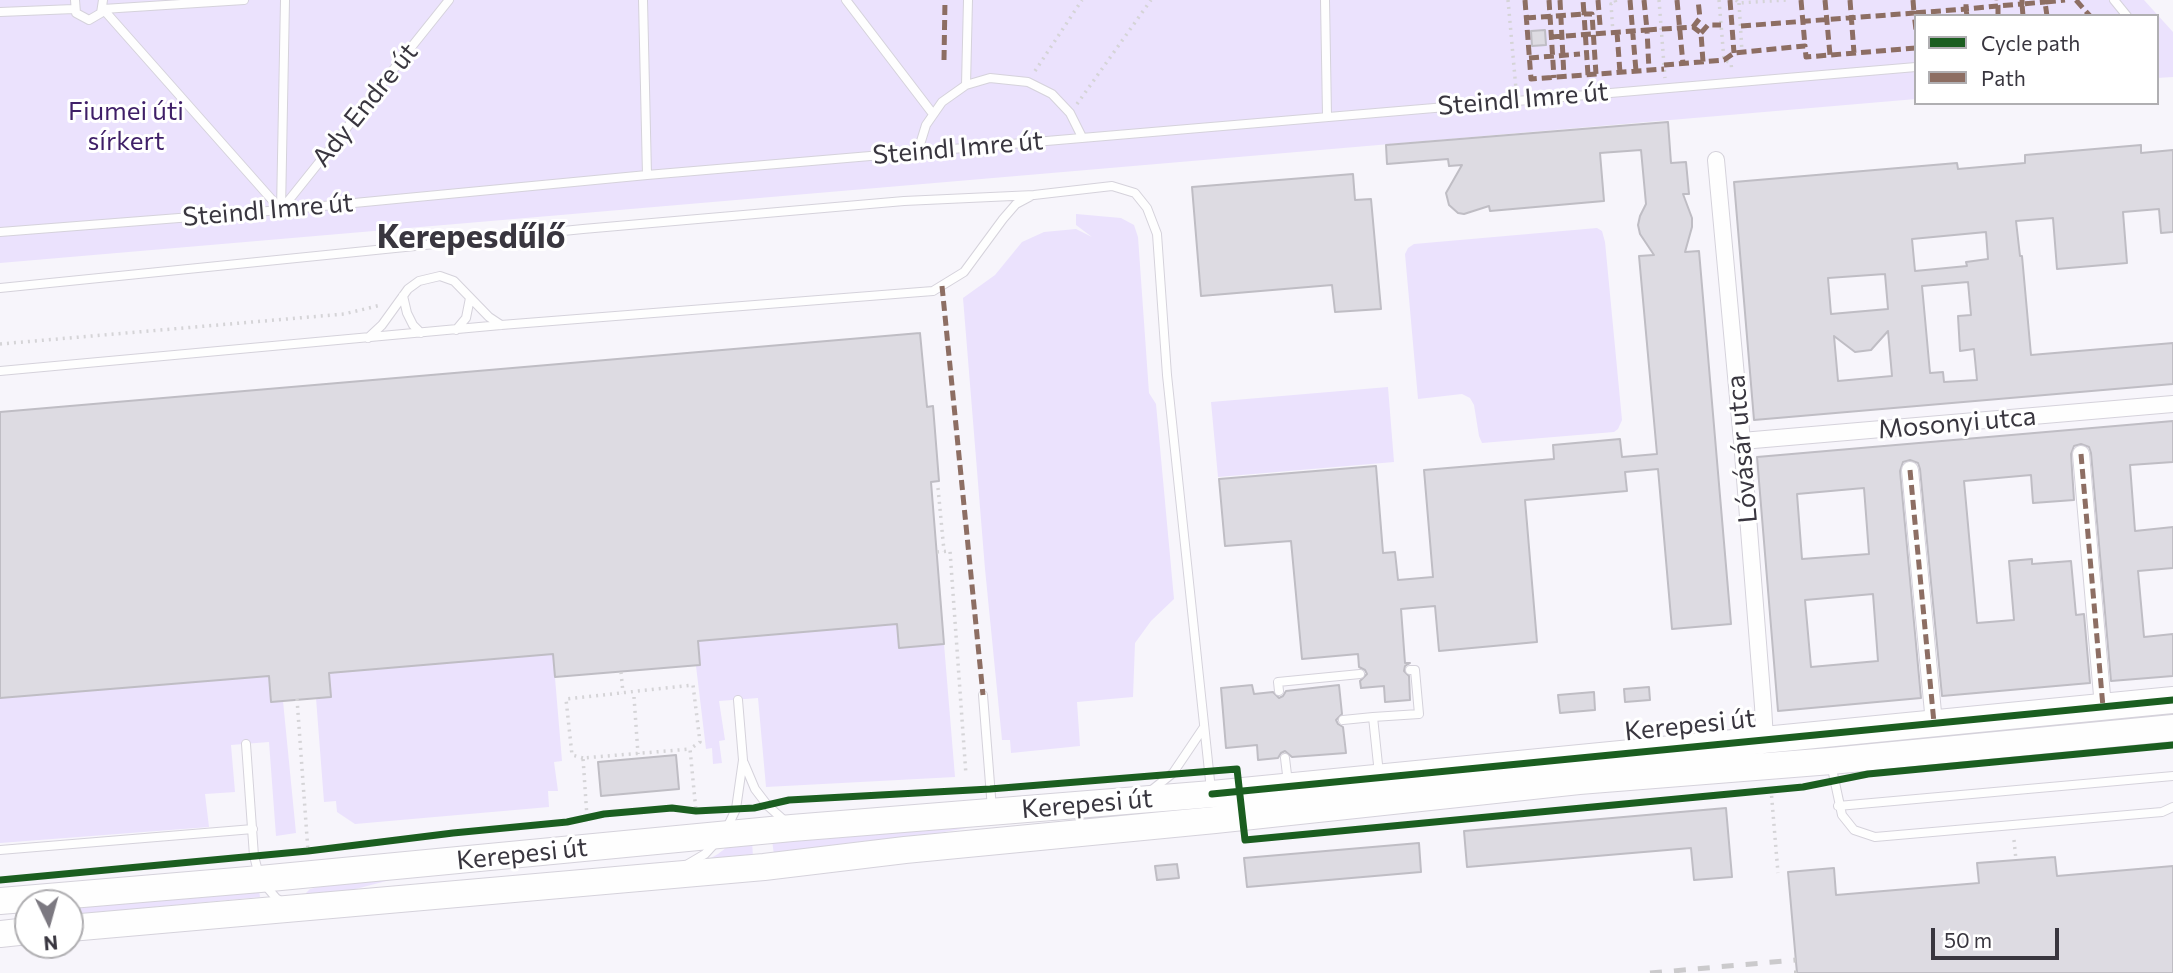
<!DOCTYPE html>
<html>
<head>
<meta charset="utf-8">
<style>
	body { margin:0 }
	#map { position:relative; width:2173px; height:973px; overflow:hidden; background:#f7f5fb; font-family:Commissioner,sans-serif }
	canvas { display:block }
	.legend { position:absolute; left:1914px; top:14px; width:245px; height:91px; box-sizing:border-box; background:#fff; border:2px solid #b0afb2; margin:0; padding:9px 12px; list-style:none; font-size:21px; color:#39363f }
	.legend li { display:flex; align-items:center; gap:14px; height:35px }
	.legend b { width:35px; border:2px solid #b0afb2 }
	.north { position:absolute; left:14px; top:889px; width:70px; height:70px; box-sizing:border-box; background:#fff; border:2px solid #b0afb2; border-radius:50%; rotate:175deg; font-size:19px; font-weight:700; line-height:28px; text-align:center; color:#39363f }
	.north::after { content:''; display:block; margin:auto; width:24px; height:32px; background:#7c7981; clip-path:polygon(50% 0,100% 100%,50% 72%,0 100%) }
	.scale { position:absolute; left:1931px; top:928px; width:128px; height:32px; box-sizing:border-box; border:4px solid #39363f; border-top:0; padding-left:9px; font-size:21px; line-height:24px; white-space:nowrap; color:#39363f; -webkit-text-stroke:5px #fff; paint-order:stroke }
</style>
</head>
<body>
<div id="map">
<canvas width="2173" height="973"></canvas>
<ul class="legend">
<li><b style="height:9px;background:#1b5e20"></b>Cycle path</li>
<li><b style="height:9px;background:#8d6e63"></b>Path</li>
</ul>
<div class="north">N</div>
<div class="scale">50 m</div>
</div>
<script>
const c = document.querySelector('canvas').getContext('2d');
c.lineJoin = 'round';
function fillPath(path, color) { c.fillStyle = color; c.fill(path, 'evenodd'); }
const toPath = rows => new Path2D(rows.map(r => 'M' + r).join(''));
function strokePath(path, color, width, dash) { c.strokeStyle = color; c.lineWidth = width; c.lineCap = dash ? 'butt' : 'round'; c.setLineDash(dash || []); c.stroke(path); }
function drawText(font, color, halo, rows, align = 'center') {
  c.font = font + ' Commissioner,sans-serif'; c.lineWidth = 6; c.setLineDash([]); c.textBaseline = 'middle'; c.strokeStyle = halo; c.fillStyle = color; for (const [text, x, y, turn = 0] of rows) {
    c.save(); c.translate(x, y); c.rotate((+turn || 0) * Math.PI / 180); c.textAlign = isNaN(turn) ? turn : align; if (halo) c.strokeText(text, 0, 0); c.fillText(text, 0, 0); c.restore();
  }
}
const green = toPath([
	[0,0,2144,0,2173,32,2173,77,2157,78,2157,16,1916,16,1916,99,0,263],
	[1076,214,1121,218,1134,225,1138,237,1149,393,1156,404,1174,599,1151,621,1135,643,1133,697,1077,702,1080,746,1011,753,1010,740,1002,740,985,569,963,298,995,275,1022,242,1044,232,1076,229,1092,237,1076,225],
	[1597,228,1602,231,1605,242,1622,420,1618,429,1614,432,1482,443,1479,436,1474,405,1470,398,1462,394,1418,399,1405,254,1408,248,1414,244],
	[1388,387,1394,462,1218,477,1211,402],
	[897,624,900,648,944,644,955,777,766,787,758,698,719,701,725,740,719,741,722,763,713,764,712,748,706,749,696,666,700,665,698,641],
	[553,654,562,761,554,762,558,791,548,791,549,807,355,824,337,812,336,801,324,802,316,698,329,673],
	[269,676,283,701,296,833,276,836,269,742,231,745,235,792,205,794,209,827,0,843,0,698],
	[972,827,878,844,774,855,772,840],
	[752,841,753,857,702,863,718,854,731,844],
	[409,875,333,895,307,896,306,893,310,889,323,886],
	[259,890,260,897,70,915,70,907]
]);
const building = toPath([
	[1545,30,1546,45,1532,46,1531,31,1545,30],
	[1668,122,1671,163,1686,162,1689,194,1683,194,1692,218,1692,227,1685,252,1699,251,1731,624,1672,629,1658,469,1625,472,1627,491,1525,500,1537,642,1439,651,1435,606,1401,609,1405,663,1410,663,1405,666,1404,671,1409,676,1410,700,1385,702,1384,686,1361,688,1360,681,1367,674,1365,670,1359,667,1358,654,1302,659,1291,541,1225,546,1219,479,1376,466,1383,553,1395,552,1398,580,1433,577,1424,470,1554,459,1553,445,1620,439,1622,457,1657,454,1639,256,1654,255,1640,234,1638,225,1640,216,1646,204,1641,150,1600,153,1604,201,1490,211,1489,206,1464,214,1458,213,1449,205,1446,193,1462,165,1449,166,1448,159,1387,164,1386,145,1668,122],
	[2141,145,2141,153,2173,150,2173,232,2161,233,2159,209,2123,212,2127,263,2057,269,2053,218,2016,221,2020,256,2022,256,2031,355,2173,343,2173,384,1754,420,1734,182,1957,163,1958,169,2025,163,2025,155,2141,145],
	[1986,232,1988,259,1966,262,1967,266,1915,271,1912,239,1986,232],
	[1885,274,1888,309,1831,314,1828,278,1885,274],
	[1968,282,1971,315,1958,316,1960,351,1974,349,1977,380,1944,382,1943,372,1930,373,1922,286,1968,282],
	[1888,331,1892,376,1838,381,1834,336,1855,352,1871,350,1888,331],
	[1353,174,1355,200,1371,199,1381,309,1335,312,1332,285,1201,296,1192,187,1353,174],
	[920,333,927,407,933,406,939,481,931,482,944,644,899,648,897,624,698,641,700,665,555,677,553,654,329,673,331,697,271,702,269,676,0,698,0,412,920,333],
	[2173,421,2173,462,2130,465,2135,531,2173,527,2173,568,2138,571,2144,637,2173,634,2173,676,2111,681,2091,453,2089,447,2081,444,2074,446,2071,454,2074,500,2033,503,2031,475,1964,481,1977,623,2014,620,2009,561,2032,559,2032,564,2071,561,2076,615,2084,614,2090,683,1942,696,1920,469,1918,463,1910,460,1903,462,1900,471,1921,698,1778,711,1757,457,2173,421],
	[1864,488,1869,554,1802,559,1797,494,1864,488],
	[1873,594,1878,661,1811,667,1805,600,1873,594],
	[1252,685,1254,694,1273,692,1279,698,1283,696,1286,691,1339,685,1342,714,1336,720,1338,724,1343,727,1346,753,1292,757,1285,751,1281,753,1278,758,1258,760,1257,745,1226,748,1221,688,1252,685],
	[1649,687,1650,700,1625,702,1624,689,1649,687],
	[1594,692,1595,710,1560,713,1558,695,1594,692],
	[676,755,679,789,601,796,598,762,676,755],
	[1726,808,1732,877,1694,880,1691,848,1467,867,1464,831,1726,808],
	[1419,843,1421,872,1247,887,1244,858,1419,843],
	[2055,857,2057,876,2173,866,2173,973,1797,973,1788,872,1834,868,1836,895,1979,883,1977,863,2055,857],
	[1177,864,1179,878,1157,880,1155,866,1177,864]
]);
const path = toPath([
	[1508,0,1516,89],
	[1659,0,1665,78],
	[1719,0,1724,60,1731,63,1732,72],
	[1736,0,1739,3,1786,0],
	[1739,3,1742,52],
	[1613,33,1611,4,1616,3,1615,0],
	[1035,71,1082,0],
	[1077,104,1151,0],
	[0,344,344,314,381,305],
	[938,488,944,551],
	[937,552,950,551,966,775],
	[621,672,623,693],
	[634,697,638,754],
	[297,699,308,851],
	[583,758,572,755,566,699,693,685,700,742,690,749],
	[1771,789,1778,873],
	[587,817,583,758,690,749,696,811],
	[2014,840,2016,860]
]);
const service = toPath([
	[75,0,76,13,89,20,101,13,103,0],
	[643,0,647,175],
	[846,0,933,114],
	[1325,0,1327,115],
	[2114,0,2127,16],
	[103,9,281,210],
	[103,9,244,0],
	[0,12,74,9],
	[966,85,968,0],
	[918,151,926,125,942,102,966,85,990,78,1028,82,1052,94,1070,113,1082,137],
	[281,210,449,0],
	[281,210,285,0],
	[0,232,281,210,647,175,1916,67],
	[0,288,583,229,904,201,1034,195,1112,186,1135,193,1147,208,1157,234,1167,375,1211,790],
	[403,296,407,313,413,325,421,333],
	[456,330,466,318,470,298],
	[368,338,382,325,408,289,419,281,440,276,454,281,489,317,501,325],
	[0,371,501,325,933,291,964,272,1003,219,1016,204,1031,196],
	[1279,691,1278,682,1360,674],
	[983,695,992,809],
	[1373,717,1419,714,1415,670,1410,670],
	[1343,720,1373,717,1379,774],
	[246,744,254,856,260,879,276,898,282,902],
	[1285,758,1288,783],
	[744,763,755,789,768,806,786,822],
	[1831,764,1842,815,1854,830,1875,837,2162,812,2173,807],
	[1153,789,1173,773,1204,727],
	[1838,806,2173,776],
	[726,830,736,809,743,760,738,700],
	[0,850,253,829],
	[688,864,705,854,716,842]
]);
const minor = toPath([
	[1716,160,1742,441,1763,706,1765,739,1761,746],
	[1742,441,2173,404],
	[2081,454,2103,707],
	[1910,470,1934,723]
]);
const primary = toPath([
	[0,901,260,879,792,828,1212,794,2173,700],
	[70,928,764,867,905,850,1215,820,1579,781,1831,761,2173,728],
	[0,934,28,931]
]);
const rail = toPath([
	[1650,973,1796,960],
	[1794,973,1797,973]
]);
const quiet = toPath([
	[1525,0,1531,79,1664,69],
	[1549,0,1554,78],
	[1560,0,1564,77],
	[1598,0,1600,25],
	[1630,0,1636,71],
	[1644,0,1647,30,1693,27,1701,33,1703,62],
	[1677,0,1683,64],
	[1730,0,1734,53],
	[1801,0,1805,46],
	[1825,0,1830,55],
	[1850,0,1854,53],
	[1913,0,1914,13,1966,9,1966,0],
	[2076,0,2090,16],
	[1967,16,1966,9,1998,6,1997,0],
	[1998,16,1998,6,2022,4,2022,0],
	[2023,16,2022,4,2045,2,2045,0],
	[2047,16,2045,2,2065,0],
	[1526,18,1584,14,1583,0],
	[1741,26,1914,13,1916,30],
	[1693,27,1700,18,1698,0],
	[1617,32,1620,73],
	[1701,33,1708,25,1721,25],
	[1551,37,1647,30,1649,70],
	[1529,58,1580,54],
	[944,60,945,0],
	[1664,65,1724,60,1734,53,1805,46,1806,57,1916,48],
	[1588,75,1584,14,1592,14,1596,74],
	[942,286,983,695],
	[2081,454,2103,707],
	[1910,470,1934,723]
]);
const cycleway = toPath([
	[1212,794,2173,700],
	[0,880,308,851,453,833,567,822,604,814,672,808,696,811,754,808,789,800,990,789,1237,769,1245,840,1803,787,1868,774,2173,745]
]);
const streetNames = [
	["Steindl Imre út",1523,99,-5],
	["Ady Endre út",365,105,-51],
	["Steindl Imre út",958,148,-5],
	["Steindl Imre út",268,210,-5],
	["Mosonyi utca",1957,423,-5],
	["Lóvásár utca",1742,449,-95],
	["Kerepesi út",1690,725,-6],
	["Kerepesi út",1087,804,-5],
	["Kerepesi út",522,854,-6]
];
const parkNames = [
	["Fiumei úti",126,111],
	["sírkert",126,141]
];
const districtNames = [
	["Kerepesdűlő",471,237]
];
fillPath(green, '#ebe2fd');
fillPath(building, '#dddbe2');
strokePath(building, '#bfbdc4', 2);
strokePath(service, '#d5d2db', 10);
strokePath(minor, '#d5d2db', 18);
strokePath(primary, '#d5d2db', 28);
strokePath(path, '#d5d4d7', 3.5, [2, 5]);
strokePath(service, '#fefefe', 8);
strokePath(minor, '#fefefe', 16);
strokePath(primary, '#fefefe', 26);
strokePath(rail, '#cbcacc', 5, [12, 12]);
strokePath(quiet, '#8d6e63', 5, [10, 5]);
strokePath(cycleway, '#1b5e20', 7);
drawText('26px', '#39363f', '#fff', streetNames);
drawText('26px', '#3f1f68', '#fff', parkNames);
drawText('bold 33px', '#39363f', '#fff', districtNames);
</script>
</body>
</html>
